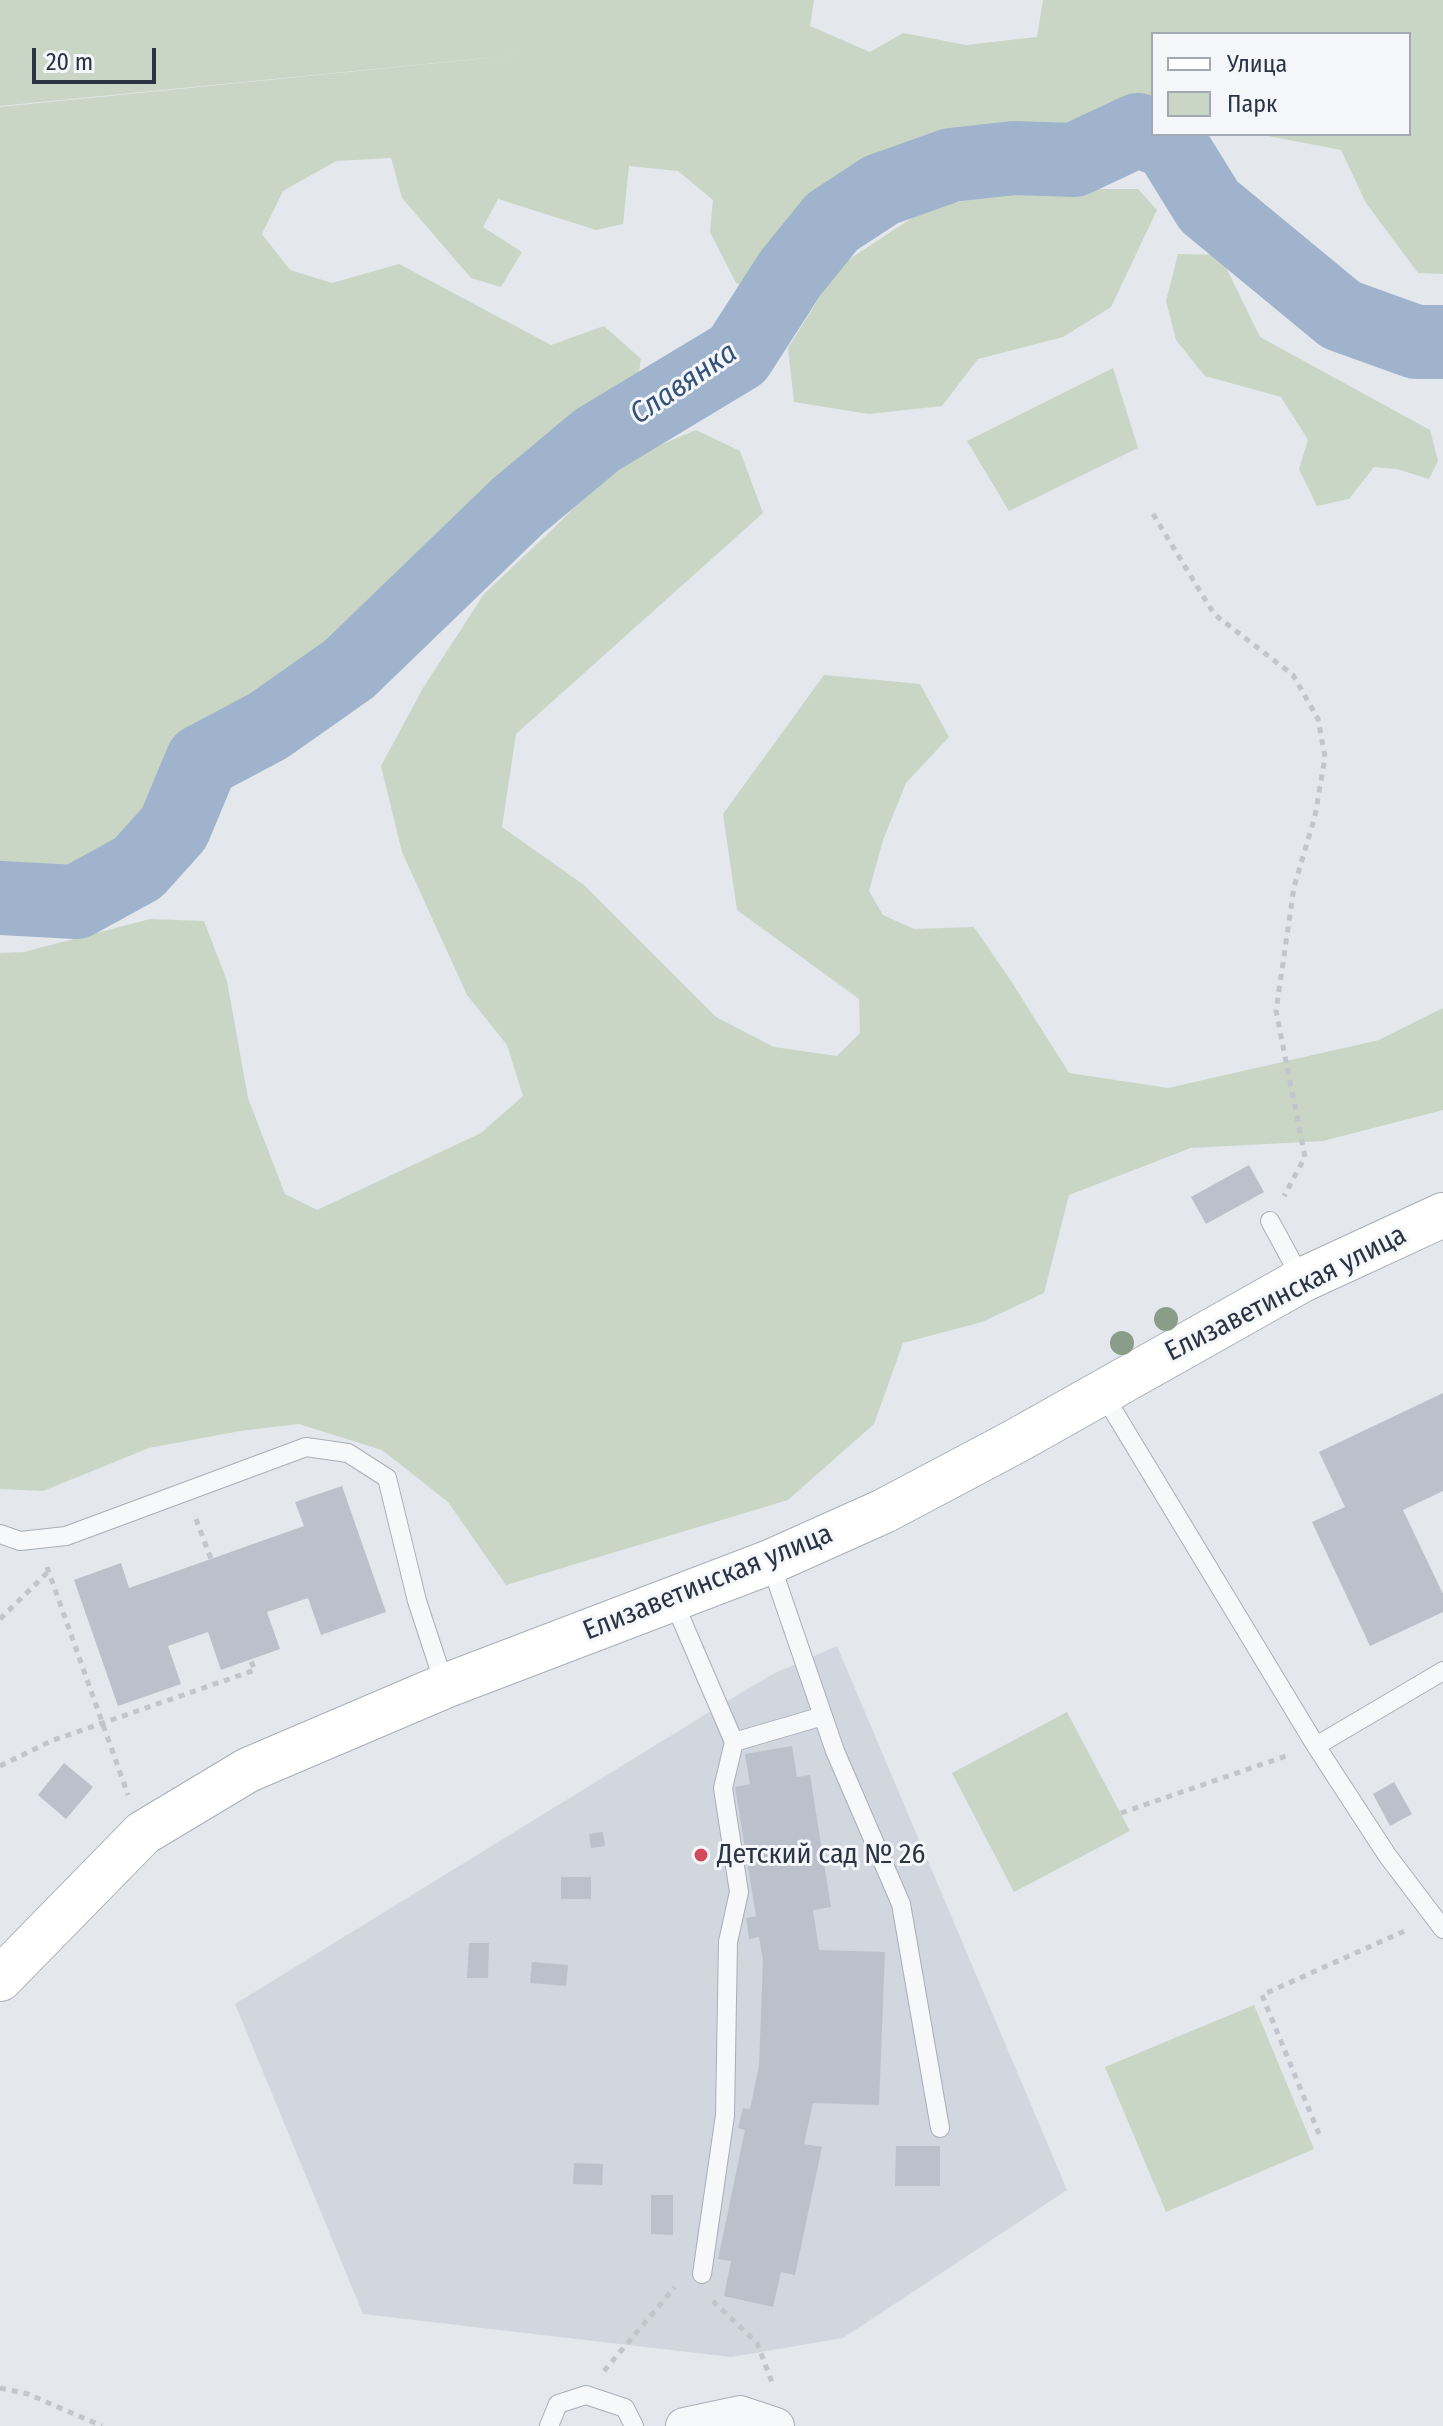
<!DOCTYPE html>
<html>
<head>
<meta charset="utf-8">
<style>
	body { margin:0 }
	#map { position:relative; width:1443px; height:2426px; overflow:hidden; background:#e4e7ec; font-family:"Fira Sans Condensed",sans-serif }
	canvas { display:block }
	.legend { position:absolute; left:1151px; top:32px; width:260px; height:104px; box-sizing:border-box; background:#f4f6f9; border:2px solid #a4a8b1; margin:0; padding:10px 14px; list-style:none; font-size:24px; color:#2b3445 }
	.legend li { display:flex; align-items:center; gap:16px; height:40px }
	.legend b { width:40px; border:2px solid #a4a8b1 }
	.scale { position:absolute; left:32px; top:48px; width:124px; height:36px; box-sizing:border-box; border:4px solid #2b3445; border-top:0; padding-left:10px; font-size:24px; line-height:28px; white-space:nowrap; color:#2b3445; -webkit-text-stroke:6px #f4f6f9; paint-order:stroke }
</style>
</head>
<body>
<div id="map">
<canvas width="1443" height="2426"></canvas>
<ul class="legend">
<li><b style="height:10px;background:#fff"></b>Улица</li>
<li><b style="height:22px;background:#c9d6c5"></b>Парк</li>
</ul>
<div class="scale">20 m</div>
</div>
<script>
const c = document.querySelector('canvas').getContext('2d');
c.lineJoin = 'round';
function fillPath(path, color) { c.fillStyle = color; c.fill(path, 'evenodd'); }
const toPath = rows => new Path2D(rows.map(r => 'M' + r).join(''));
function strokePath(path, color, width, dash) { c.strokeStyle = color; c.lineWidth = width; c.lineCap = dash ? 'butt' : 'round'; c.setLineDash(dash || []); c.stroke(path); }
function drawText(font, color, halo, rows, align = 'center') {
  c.font = font + ' "Fira Sans Condensed",sans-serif'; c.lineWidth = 6; c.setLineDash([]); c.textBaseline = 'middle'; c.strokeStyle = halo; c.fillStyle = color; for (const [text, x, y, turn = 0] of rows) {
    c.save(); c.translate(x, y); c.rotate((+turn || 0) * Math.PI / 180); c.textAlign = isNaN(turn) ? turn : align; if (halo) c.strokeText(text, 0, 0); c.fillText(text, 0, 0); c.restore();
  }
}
const built = toPath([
	[837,1646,1067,2190,843,2338,731,2357,363,2314,235,2004,719,1706,773,1674]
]);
const green = toPath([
	[0,0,814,0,810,26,870,52,903,33,966,45,1037,37,1043,0,1443,0,1443,274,1418,273,1366,203,1341,150,1258,134,1409,134,1409,34,1153,34,1153,116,1129,112,1060,143,938,149,857,182,753,289,736,283,710,232,713,200,678,171,629,166,623,224,596,230,498,199,483,227,522,252,501,287,471,278,402,198,391,158,336,161,283,191,262,234,290,270,332,283,399,264,551,345,604,326,641,359,636,390,334,648,195,742,128,847,57,886,0,882,0,107,537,53,0,106],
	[1023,189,1138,189,1157,210,1111,307,1063,337,978,359,942,406,869,414,794,402,788,348,839,266,927,208],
	[1178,254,1220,255,1260,337,1430,430,1438,461,1429,479,1397,469,1374,467,1349,499,1317,506,1299,469,1308,440,1281,397,1205,376,1176,340,1166,301],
	[1113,368,1138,448,1009,511,967,441],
	[696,430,740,451,763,513,516,734,502,827,584,885,716,1017,774,1047,837,1056,860,1033,859,999,737,910,723,814,824,675,920,684,949,737,906,783,883,840,869,891,883,915,914,929,974,927,1011,981,1069,1073,1168,1088,1379,1040,1443,1008,1443,1110,1323,1141,1191,1148,1069,1195,1044,1293,982,1322,903,1343,874,1424,788,1500,506,1585,448,1502,382,1450,299,1424,240,1431,149,1448,43,1491,0,1489,0,953,24,952,150,919,204,921,227,981,248,1098,285,1194,317,1210,481,1133,523,1096,507,1045,467,995,402,852,381,766,423,688,484,594,556,526,618,463],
	[1067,1712,1130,1831,1014,1892,952,1773],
	[1254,2005,1314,2149,1166,2212,1105,2067]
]);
const river = toPath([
	[0,898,76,902,138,868,174,828,202,761,268,726,349,669,518,506,597,440,738,355,790,274,832,222,881,190,951,165,1014,158,1074,160,1138,130,1170,143,1209,206,1341,315,1416,342,1443,342]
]);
const building = toPath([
	[1249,1165,1264,1192,1206,1224,1191,1197],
	[1443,1393,1443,1491,1403,1510,1443,1594,1443,1612,1370,1646,1312,1522,1345,1507,1319,1452],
	[342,1486,386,1612,321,1635,308,1598,267,1612,280,1649,221,1670,208,1632,168,1646,181,1684,118,1706,74,1580,121,1563,129,1588,304,1526,295,1502],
	[792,1746,797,1777,810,1775,831,1907,813,1910,819,1950,885,1952,879,2105,813,2103,804,2144,822,2147,795,2275,781,2272,773,2307,724,2296,731,2261,718,2259,745,2130,738,2128,743,2108,750,2109,759,2066,763,1960,759,1937,749,1939,746,1918,756,1916,735,1787,750,1784,745,1754],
	[64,1763,93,1787,66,1819,38,1795],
	[1394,1782,1412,1814,1390,1826,1373,1794],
	[603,1832,605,1846,591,1848,589,1834],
	[561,1877,591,1877,591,1899,561,1899],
	[469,1943,489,1943,488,1978,467,1978],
	[532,1962,568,1965,566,1986,530,1983],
	[896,2146,940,2146,940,2186,895,2186],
	[574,2163,603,2164,602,2185,573,2184],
	[651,2195,673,2195,673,2235,651,2234]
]);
const path = toPath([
	[1153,514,1214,614,1293,675,1318,719,1325,757,1315,816,1294,887,1276,1011,1305,1157,1284,1196],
	[196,1519,211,1559],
	[47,1567,128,1795],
	[0,1619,49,1571],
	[0,1766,51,1741,255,1670,250,1659],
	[1121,1813,1286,1756],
	[1319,2134,1262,1995,1409,1929],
	[713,2301,757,2343,773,2385],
	[604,2371,675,2287],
	[0,2388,28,2394,102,2426]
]);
const lane = toPath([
	[1270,1221,1302,1280],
	[1102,1392,1316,1746],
	[0,1534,20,1541,66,1536,306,1447,348,1453,387,1478,417,1601,445,1686],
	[770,1562,835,1751,901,1904,940,2128],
	[673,1600,734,1742,723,1788,739,1892,728,1942,725,2115,702,2274],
	[1443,1671,1316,1746,1387,1855,1443,1929],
	[734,1742,823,1716],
	[549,2426,558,2404,586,2395,625,2408,634,2426]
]);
const street = toPath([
	[684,2426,740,2414,776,2426]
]);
const secondary = toPath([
	[0,1979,143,1833,248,1770,445,1686,770,1562,884,1511,1016,1441,1302,1280,1443,1215]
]);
const trees = [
	[1166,1319],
	[1122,1343]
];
const markers = [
	[701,1855,8,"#d1495b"]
];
const streetNames = [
	["Елизаветинская улица",1286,1294,-27],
	["Елизаветинская улица",708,1583,-22]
];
const poiNames = [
	["Детский сад № 26",717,1855]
];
const waterNames = [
	["Славянка",684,384,-34]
];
fillPath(built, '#d2d6de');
fillPath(green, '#c9d6c5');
strokePath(river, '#9fb4cc', 74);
fillPath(building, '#bbc0ca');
strokePath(lane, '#a9aeb7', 20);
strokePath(street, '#a9aeb7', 38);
strokePath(secondary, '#a9aeb7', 46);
strokePath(path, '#c2c5cb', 5, [6, 6]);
strokePath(lane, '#f7f8fa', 18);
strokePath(street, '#f7f8fa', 36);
strokePath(secondary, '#fff', 44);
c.fillStyle = '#899d89';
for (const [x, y] of trees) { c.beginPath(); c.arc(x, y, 12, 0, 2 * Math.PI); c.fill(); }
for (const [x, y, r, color] of markers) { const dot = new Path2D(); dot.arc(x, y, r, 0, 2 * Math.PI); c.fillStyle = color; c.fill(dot); strokePath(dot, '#f4f6f9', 3); }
drawText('28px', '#2b3445', '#f4f6f9', streetNames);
drawText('28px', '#2b3445', '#f4f6f9', poiNames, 'left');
drawText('italic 30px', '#34527a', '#f4f6f9', waterNames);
</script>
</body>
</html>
